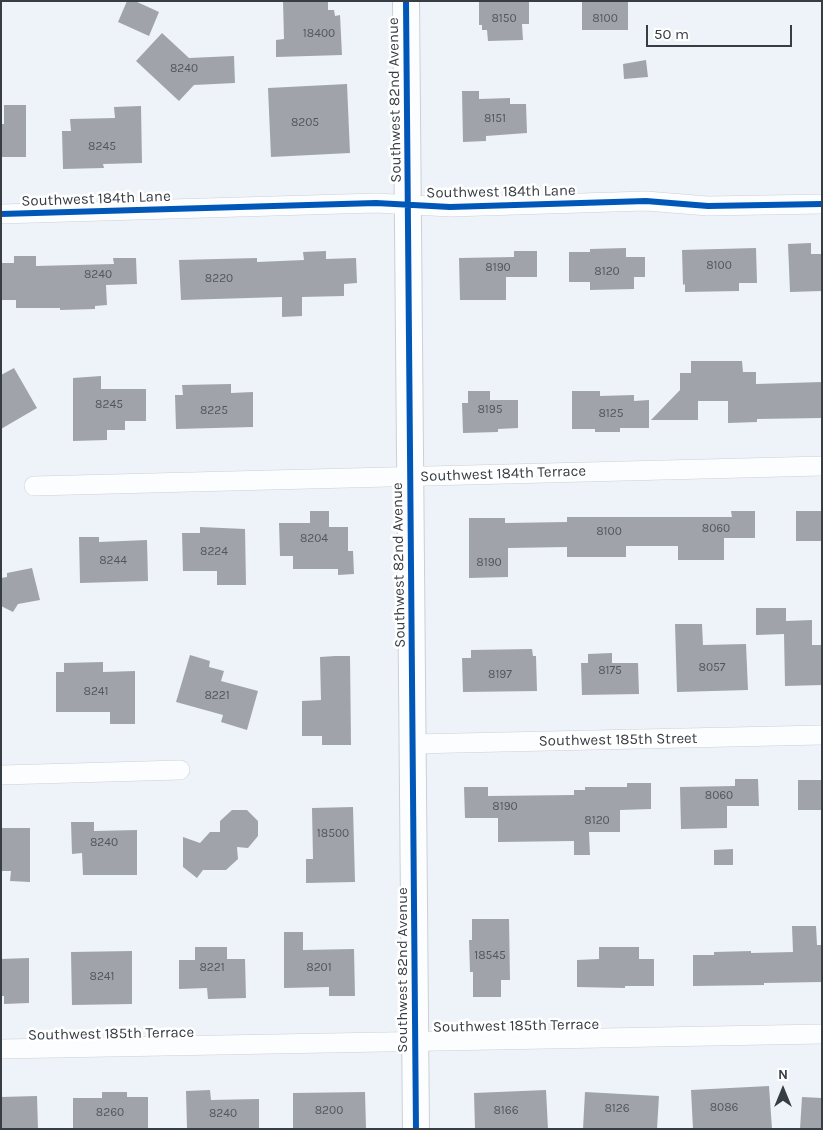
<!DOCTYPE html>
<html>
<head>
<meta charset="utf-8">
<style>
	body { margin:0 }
	#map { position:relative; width:823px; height:1130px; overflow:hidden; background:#eef3f9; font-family:Karla,sans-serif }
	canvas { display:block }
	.frame { position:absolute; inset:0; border:2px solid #373d44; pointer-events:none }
	.north { position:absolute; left:758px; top:1065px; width:50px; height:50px; -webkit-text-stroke:4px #fff; paint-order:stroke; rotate:0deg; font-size:14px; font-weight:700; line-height:20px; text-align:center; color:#373d44 }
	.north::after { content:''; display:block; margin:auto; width:18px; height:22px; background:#373d44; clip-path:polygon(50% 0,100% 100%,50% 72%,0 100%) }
	.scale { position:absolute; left:646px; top:25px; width:146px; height:22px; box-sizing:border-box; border:2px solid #373d44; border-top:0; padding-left:6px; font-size:15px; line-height:18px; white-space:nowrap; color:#373d44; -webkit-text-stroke:4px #fff; paint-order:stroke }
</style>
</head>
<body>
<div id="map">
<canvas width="823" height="1130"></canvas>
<div class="frame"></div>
<div class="north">N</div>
<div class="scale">50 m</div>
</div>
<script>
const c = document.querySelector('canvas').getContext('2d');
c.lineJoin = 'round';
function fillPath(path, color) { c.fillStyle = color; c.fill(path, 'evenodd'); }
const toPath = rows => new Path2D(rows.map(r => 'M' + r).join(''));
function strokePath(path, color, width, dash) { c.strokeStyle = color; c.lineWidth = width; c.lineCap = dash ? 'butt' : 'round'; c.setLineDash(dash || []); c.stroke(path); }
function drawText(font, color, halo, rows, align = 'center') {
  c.font = font + ' Karla,sans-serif'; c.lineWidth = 5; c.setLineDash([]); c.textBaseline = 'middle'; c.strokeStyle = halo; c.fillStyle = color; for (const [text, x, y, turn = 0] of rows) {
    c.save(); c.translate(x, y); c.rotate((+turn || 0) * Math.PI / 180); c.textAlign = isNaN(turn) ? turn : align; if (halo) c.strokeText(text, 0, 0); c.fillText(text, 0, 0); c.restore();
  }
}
const building = toPath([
	[127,1,135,1,159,12,149,36,118,22],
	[283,1,328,1,328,10,334,10,335,16,340,15,342,55,276,57,276,40,284,39],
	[479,1,529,1,529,24,522,24,523,40,488,41,487,30,482,30,482,25,479,25],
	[582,1,628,1,628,30,582,30],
	[162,33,189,58,234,56,235,83,194,85,179,101,136,61],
	[646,60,648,77,624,79,623,64],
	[347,84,350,153,271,157,268,88],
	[462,91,479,91,479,99,510,98,510,104,526,104,527,133,486,136,486,141,463,142],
	[4,105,26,105,26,157,1,157,1,124,4,124],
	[141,106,142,163,103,164,104,168,63,169,62,131,71,131,70,119,115,118,114,107],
	[811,243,811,254,822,254,822,291,790,292,788,244],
	[626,248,626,257,645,257,645,277,634,277,634,289,590,290,590,282,569,282,569,252,590,252,590,249],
	[756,248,757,283,739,283,739,291,685,292,685,284,683,285,682,250],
	[326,251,326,259,356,258,357,283,344,284,344,296,302,297,302,316,282,317,282,297,181,300,179,260,257,258,257,262,304,260,303,252],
	[514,251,537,251,537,277,506,277,506,300,460,300,459,258,514,257],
	[14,256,36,256,36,266,114,264,113,258,136,258,137,284,106,285,107,305,95,306,95,309,60,310,60,308,16,308,16,300,1,300,1,263,14,263],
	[691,361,742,361,743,372,756,372,756,384,822,382,822,418,757,419,757,422,728,423,728,401,698,401,698,420,651,420,680,390,680,373,691,373],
	[14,368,37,408,1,429,1,375],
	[101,376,101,389,146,389,146,421,125,421,125,430,107,430,107,440,73,441,73,378],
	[231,384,231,393,253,392,253,427,176,429,175,395,183,395,182,385],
	[468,391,490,391,490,400,518,400,518,428,498,429,498,432,463,433,462,403,468,403],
	[572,391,600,391,600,396,634,395,634,401,649,400,649,428,620,428,620,432,595,432,595,429,572,429],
	[310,511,329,511,329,527,348,527,348,551,353,551,354,574,338,575,338,569,293,569,293,556,280,556,279,523,310,523],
	[731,511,755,511,755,538,724,538,724,560,678,560,678,546,626,546,626,557,567,557,567,547,508,548,508,577,469,578,469,518,505,518,505,523,567,522,567,517,732,517],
	[796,511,822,511,822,541,796,541],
	[200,527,245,529,246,585,217,585,217,571,183,571,182,533,200,533],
	[79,537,99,537,99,542,147,540,148,581,80,583],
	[32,568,40,600,18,604,13,612,1,606,1,578,7,577,7,573],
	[756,608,786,608,786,621,812,620,812,645,822,645,822,685,785,686,784,634,756,635],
	[675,624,702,624,703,645,746,644,748,690,677,692],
	[532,649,533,656,536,656,537,691,463,692,462,658,471,658,471,650],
	[612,653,612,663,638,663,639,694,582,695,581,663,588,663,588,654],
	[190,655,210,661,209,667,224,671,221,681,258,691,247,730,221,722,223,715,176,702],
	[335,656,350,656,351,745,322,745,322,736,302,736,302,701,321,700,320,657],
	[103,662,103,672,135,671,135,724,110,724,110,712,56,712,56,672,64,672,64,663],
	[735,779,758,779,759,806,727,806,727,828,681,829,680,787,735,786],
	[798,780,822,780,822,810,798,810],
	[627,783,651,783,651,809,620,810,620,832,589,832,590,855,574,855,574,841,498,842,498,818,465,818,464,787,488,787,488,796,574,795,574,790,585,790,585,787,627,787],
	[353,807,355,882,306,883,306,859,313,859,312,808],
	[232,810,247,810,258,821,258,836,248,848,237,847,238,859,226,870,203,870,197,878,183,867,183,837,200,843,210,832,220,832,220,821],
	[71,822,94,822,94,831,137,830,137,875,83,875,82,853,72,854],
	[1,828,30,828,30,882,10,881,11,871,1,871],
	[733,849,733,865,714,865,714,850],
	[472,919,509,919,510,980,501,980,501,997,473,997,473,972,470,972,469,940,472,940],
	[792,926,816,926,817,945,822,945,822,982,764,983,764,985,693,986,693,955,714,955,714,952,751,951,751,953,793,952],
	[284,932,303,932,303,950,354,949,355,996,329,996,329,987,284,988],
	[195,947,227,947,227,959,245,959,246,998,208,999,207,988,179,989,179,960,195,960],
	[599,947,639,947,639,959,654,959,654,986,625,986,625,988,577,987,577,960,599,959],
	[132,951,132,1004,72,1005,71,952],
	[29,958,29,1003,4,1004,4,996,1,996,1,959],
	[769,1086,772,1129,693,1129,691,1090],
	[210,1090,211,1100,259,1099,259,1129,187,1129,186,1091],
	[546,1090,548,1129,475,1129,474,1093],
	[102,1092,127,1092,127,1097,148,1097,148,1129,73,1129,73,1098,102,1098],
	[365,1092,366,1128,293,1129,293,1093],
	[585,1092,659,1096,657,1129,583,1129],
	[37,1096,38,1129,1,1129,1,1097],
	[802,1097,822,1098,822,1129,800,1129]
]);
const street = toPath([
	[1,214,376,203,450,207,646,201,708,206,822,204],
	[34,486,822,466],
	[413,744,822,735],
	[1,775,180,770],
	[1,1049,822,1034]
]);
const secondary = toPath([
	[406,1,416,1129]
]);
const cycleway = toPath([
	[406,1,416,1129],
	[1,214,376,203,450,207,646,201,708,206,822,204]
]);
const numberNames = [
	["8150",504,19],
	["8100",605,19],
	["18400",319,34],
	["8240",184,69],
	["8151",495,119],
	["8205",305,123],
	["8245",102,147],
	["8100",719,266],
	["8190",498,268],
	["8120",607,272],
	["8240",98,275],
	["8220",219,279],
	["8245",109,405],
	["8195",490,410],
	["8225",214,411],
	["8125",611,414],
	["8060",716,529],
	["8100",609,532],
	["8204",314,539],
	["8224",214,552],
	["8244",113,561],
	["8190",489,563],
	["8057",712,668],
	["8175",610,671],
	["8197",500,675],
	["8241",96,692],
	["8221",217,696],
	["8060",719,796],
	["8190",505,807],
	["8120",597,821],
	["18500",333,834],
	["8240",104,843],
	["18545",490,956],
	["8221",212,968],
	["8201",319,968],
	["8241",102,977],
	["8086",724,1108],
	["8126",617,1109],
	["8200",329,1111],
	["8166",506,1111],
	["8260",110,1113],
	["8240",223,1114]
];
const streetNames = [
	["Southwest 82nd Avenue",395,100,-91],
	["Southwest 184th Lane",501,192,-1],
	["Southwest 184th Lane",96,199,-2],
	["Southwest 184th Terrace",503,474,-2],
	["Southwest 82nd Avenue",399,565,-91],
	["Southwest 185th Street",618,740,-1],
	["Southwest 82nd Avenue",403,970,-90],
	["Southwest 185th Terrace",516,1026,-1],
	["Southwest 185th Terrace",111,1034,-1]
];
fillPath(building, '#a0a4aa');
strokePath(street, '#ccd0d6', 20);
strokePath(secondary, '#ccd0d6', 28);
strokePath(street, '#fcfdfe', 19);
strokePath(secondary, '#fcfdfe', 26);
strokePath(cycleway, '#0057b8', 6);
drawText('12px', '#51575e', null, numberNames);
drawText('15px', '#373d44', '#fff', streetNames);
</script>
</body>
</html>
